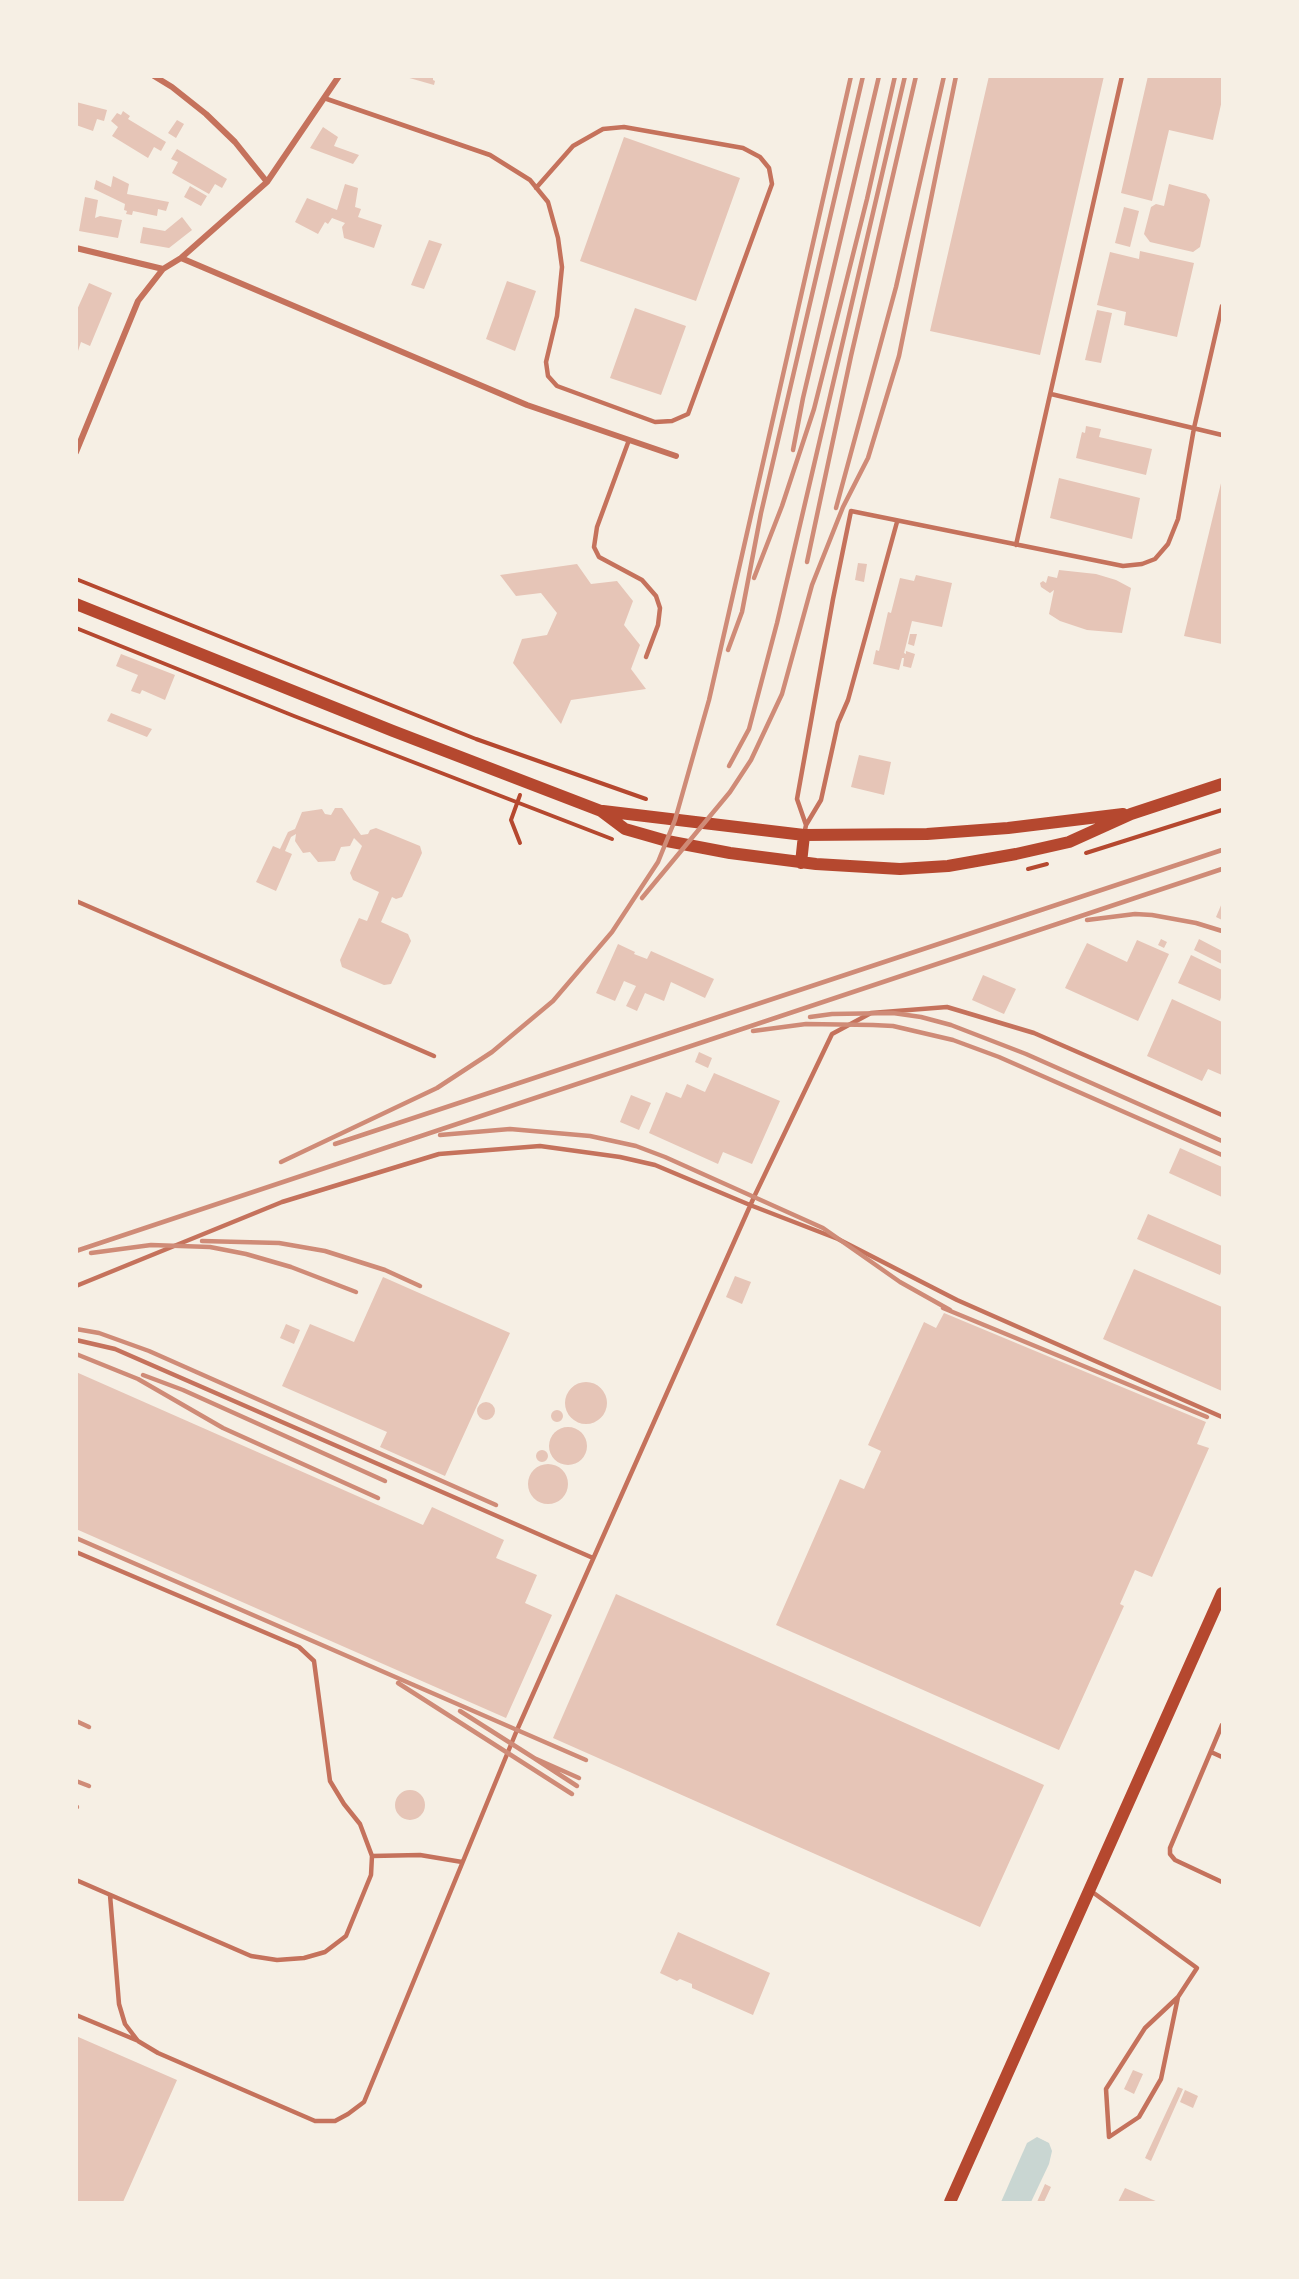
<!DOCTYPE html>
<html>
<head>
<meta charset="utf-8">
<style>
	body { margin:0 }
	#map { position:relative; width:1299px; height:2279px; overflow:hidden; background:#f6efe4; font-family:Lato,sans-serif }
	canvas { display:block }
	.frame { position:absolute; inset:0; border:78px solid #f6efe4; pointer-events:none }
</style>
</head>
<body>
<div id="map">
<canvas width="1299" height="2279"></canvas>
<div class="frame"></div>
</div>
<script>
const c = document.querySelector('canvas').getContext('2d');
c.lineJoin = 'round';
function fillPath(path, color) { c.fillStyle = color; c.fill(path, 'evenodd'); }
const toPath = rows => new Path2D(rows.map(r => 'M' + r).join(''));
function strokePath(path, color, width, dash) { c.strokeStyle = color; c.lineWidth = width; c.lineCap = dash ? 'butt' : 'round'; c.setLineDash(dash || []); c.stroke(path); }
const water = toPath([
	[1037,2137,1049,2143,1052,2151,1049,2164,1031,2202,1001,2202,1027,2143]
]);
const building = toPath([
	[433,76,433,80,435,81,434,85,406,77],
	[989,76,1104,76,1040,355,930,331],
	[1148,76,1222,76,1222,100,1213,140,1169,130,1152,201,1121,193],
	[76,102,107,110,104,121,97,119,93,131,76,125],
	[123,111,130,116,128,119,166,142,161,151,154,147,148,158,112,136,118,127,111,121,117,113,121,115],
	[177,120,184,124,176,138,168,133],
	[323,127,338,137,334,146,359,155,353,164,310,148],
	[624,137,740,178,696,301,580,261],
	[177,149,227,179,222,188,215,184,209,194,172,173,178,162,171,159],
	[113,176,129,184,127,194,169,202,166,211,158,209,157,216,133,211,132,215,126,214,127,211,124,210,125,204,94,189,96,180,111,187],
	[345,184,358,188,355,207,361,209,358,217,382,225,374,248,344,238,342,227,345,223,332,218,328,224,325,222,318,234,295,222,307,198,337,210],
	[1169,184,1206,194,1210,200,1200,247,1193,252,1150,242,1144,234,1151,207,1156,204,1164,206],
	[190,186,207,196,201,206,184,197],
	[85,197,98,200,95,218,100,216,122,220,118,238,79,231],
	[1124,207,1139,211,1130,247,1115,243],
	[182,217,192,230,169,248,140,243,143,227,165,231],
	[429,240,442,244,424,289,411,285],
	[1140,251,1194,263,1177,337,1124,325,1126,312,1097,305,1110,252,1139,259],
	[507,281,536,291,515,351,486,339],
	[89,283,112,293,90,346,81,342,77,354,76,312],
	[635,308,686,326,661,395,610,378],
	[1097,310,1112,313,1101,363,1085,360],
	[1086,426,1101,429,1099,437,1152,449,1146,475,1076,458,1082,432,1085,433],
	[1059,478,1140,498,1132,539,1050,518],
	[1222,479,1222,644,1184,636],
	[858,563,867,564,864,582,855,580],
	[577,564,591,584,617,581,633,601,624,625,640,645,631,669,646,689,571,700,561,724,513,663,522,639,547,635,557,613,541,593,516,596,500,575],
	[1059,570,1096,574,1116,580,1131,588,1122,633,1087,630,1060,621,1049,614,1054,590,1050,593,1041,587,1040,583,1043,581,1046,583,1048,576,1057,578],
	[916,575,952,583,942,627,912,621,904,653,906,654,906,651,915,654,911,668,903,666,904,658,902,658,899,670,873,664,876,650,879,651,888,612,891,613,900,578,914,581],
	[910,634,917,634,914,646,908,644],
	[121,654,175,675,165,700,142,690,140,694,131,691,138,675,116,666],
	[111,713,152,729,147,737,107,721],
	[859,755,891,762,884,795,851,787],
	[335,808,342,808,361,835,368,834,370,830,376,828,420,846,422,853,402,897,396,899,392,897,381,922,408,934,411,941,391,984,384,985,342,967,340,960,359,918,367,921,379,892,353,880,350,873,362,846,354,838,350,846,341,847,335,861,318,862,310,852,303,853,295,841,296,834,291,837,285,851,292,854,276,891,256,882,273,846,280,849,288,832,295,829,302,812,322,809,325,814,331,815],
	[1222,903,1222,920,1216,917],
	[1161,939,1167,942,1164,948,1158,945],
	[1199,939,1222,951,1222,964,1194,950],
	[1137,940,1169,954,1138,1021,1065,988,1087,943,1127,962],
	[618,944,635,952,634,954,647,959,651,951,714,979,705,998,671,982,664,1001,645,993,637,1011,626,1006,636,986,624,981,615,1001,596,993],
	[1191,955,1222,970,1222,994,1220,1001,1178,983],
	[983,975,1016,989,1004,1014,972,1000],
	[1172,999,1222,1022,1222,1075,1208,1069,1202,1081,1147,1056],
	[699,1052,712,1058,708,1068,695,1062],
	[714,1073,780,1101,752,1164,723,1152,718,1164,649,1133,666,1092,681,1098,687,1084,705,1092],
	[631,1095,651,1103,639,1130,620,1122],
	[1180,1148,1222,1167,1222,1197,1169,1173],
	[1148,1214,1222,1246,1222,1269,1220,1275,1137,1239],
	[1134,1269,1222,1307,1222,1391,1103,1339],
	[735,1276,751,1282,742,1304,726,1297],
	[383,1277,510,1333,445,1476,380,1447,387,1432,282,1386,310,1324,354,1342],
	[944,1313,1206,1422,1197,1444,1209,1448,1152,1577,1135,1570,1120,1604,1124,1606,1059,1750,776,1625,840,1479,864,1489,881,1451,868,1445,924,1322,936,1328],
	[286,1324,300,1330,294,1344,280,1338],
	[76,1372,423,1525,432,1507,504,1540,496,1558,537,1575,525,1603,552,1615,506,1718,76,1529],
	'565 1403a21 21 0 1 1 42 0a21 21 0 1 1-42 0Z',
	'477 1411a9 9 0 1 1 18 0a9 9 0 1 1-18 0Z',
	'551 1416a6 6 0 1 1 12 0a6 6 0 1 1-12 0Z',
	'549 1446a19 19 0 1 1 38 0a19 19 0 1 1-38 0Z',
	'536 1456a6 6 0 1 1 12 0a6 6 0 1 1-12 0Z',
	'528 1484a20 20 0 1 1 40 0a20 20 0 1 1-40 0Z',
	[616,1594,1044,1785,980,1927,553,1738],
	'395 1805a15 15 0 1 1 30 0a15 15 0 1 1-30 0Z',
	[678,1932,770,1973,753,2015,692,1988,692,1984,680,1979,677,1981,660,1973],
	[76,2036,177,2080,123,2202,76,2202],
	[1133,2070,1143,2074,1134,2094,1124,2089],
	[1178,2087,1183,2089,1151,2161,1145,2158],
	[1185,2090,1198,2096,1193,2108,1180,2102],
	[1045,2184,1051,2187,1044,2202,1037,2202],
	[1125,2188,1158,2202,1118,2202]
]);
const path = toPath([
	[76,579,476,739,646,799],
	[76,628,294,716,612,839],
	[520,795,511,820,520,843],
	[1086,853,1222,810],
	[1028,869,1047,864]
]);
const service = toPath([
	[324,98,490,155,530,180,548,202,558,238,562,267,557,316,546,362,548,376,557,386,655,422,672,421,688,414,772,184,769,168,760,157,743,148,624,127,603,129,573,146,536,188],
	[1051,394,1222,435],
	[629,440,597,527,594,547,599,557,642,580,656,596,660,608,658,625,646,657],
	[1016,545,1122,76],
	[806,825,797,799,833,599,851,511,1123,566,1142,564,1155,559,1168,544,1178,519,1194,428,1222,306],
	[804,835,806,825,821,800,838,723,848,700,897,522],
	[76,901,434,1056],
	[76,1286,282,1202,439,1154,540,1146,620,1157,655,1165,750,1205,838,1239,957,1300,1222,1417],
	[76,1340,115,1349,593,1558],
	[76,1552,299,1647,314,1661,330,1781,344,1804,360,1824,372,1856,371,1875,346,1936,325,1952,304,1958,277,1960,251,1956,76,1880],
	[1222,1725,1170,1848,1170,1854,1175,1860,1222,1882],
	[1211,1752,1222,1757],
	[372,1856,420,1855,462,1862],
	[1091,1891,1197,1968,1178,1997,1145,2028,1106,2089,1109,2137,1139,2117,1161,2079,1178,1997],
	[110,1895,119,2004,125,2024,138,2041,158,2053,315,2121,335,2121,348,2114,364,2102,517,1730,754,1197,832,1034,871,1013,947,1007,1034,1033,1222,1115],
	[76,2015,136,2040]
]);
const minor = toPath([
	[154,76,172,87,206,114,235,142,267,182],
	[76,248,163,269],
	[181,258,527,405,676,456],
	[76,452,138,301,163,269,181,258,267,182,339,76]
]);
const secondary = toPath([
	[76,604,393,731,601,811,625,829,667,841,730,853,816,864,900,869,948,866,1016,854,1069,842,1131,814,1222,784],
	[603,811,804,835,927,834,1008,828,1123,814],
	[801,863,804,835],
	[950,2202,1222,1593]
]);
const rail = toPath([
	[793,450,803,398,879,76],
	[836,508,896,287,944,76],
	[807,562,851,356,916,76],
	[754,578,782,506,814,409,867,199,895,76],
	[728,650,742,612,761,513,863,76],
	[729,766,749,729,777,623,905,76],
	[642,898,730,792,751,760,782,694,812,585,843,507,868,458,899,356,956,76],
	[1087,920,1135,914,1152,915,1196,923,1222,931],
	[810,1017,832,1014,893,1013,921,1017,951,1025,1026,1054,1222,1141],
	[753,1031,806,1024,873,1025,893,1026,953,1040,999,1057,1222,1155],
	[440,1135,510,1129,590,1136,636,1146,665,1157,823,1228,900,1282,950,1310],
	[335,1144,1222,850],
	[281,1162,437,1088,492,1052,553,1001,612,932,658,862,675,820,709,700,851,76],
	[202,1241,279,1243,325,1251,385,1270,420,1286],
	[76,1251,1222,869],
	[91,1253,151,1245,210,1247,246,1254,291,1267,356,1292],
	[943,1308,1207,1417],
	[76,1329,99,1333,149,1351,496,1505],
	[76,1354,138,1379,223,1428,378,1498],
	[143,1375,183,1390,385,1481],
	[76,1538,586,1760],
	[398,1683,572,1794],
	[460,1711,534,1758],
	[76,1721,89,1727],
	[76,1781,89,1786],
	[577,1786,534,1758,579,1778],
	[76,1807,77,1807]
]);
fillPath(water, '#c9d6d2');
fillPath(building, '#e6c5b7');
strokePath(path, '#b5482f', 4);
strokePath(service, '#c5725c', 4.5);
strokePath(minor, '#c5725c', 6);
strokePath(secondary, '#b5482f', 12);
strokePath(rail, '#cf8b77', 4.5);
</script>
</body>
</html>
